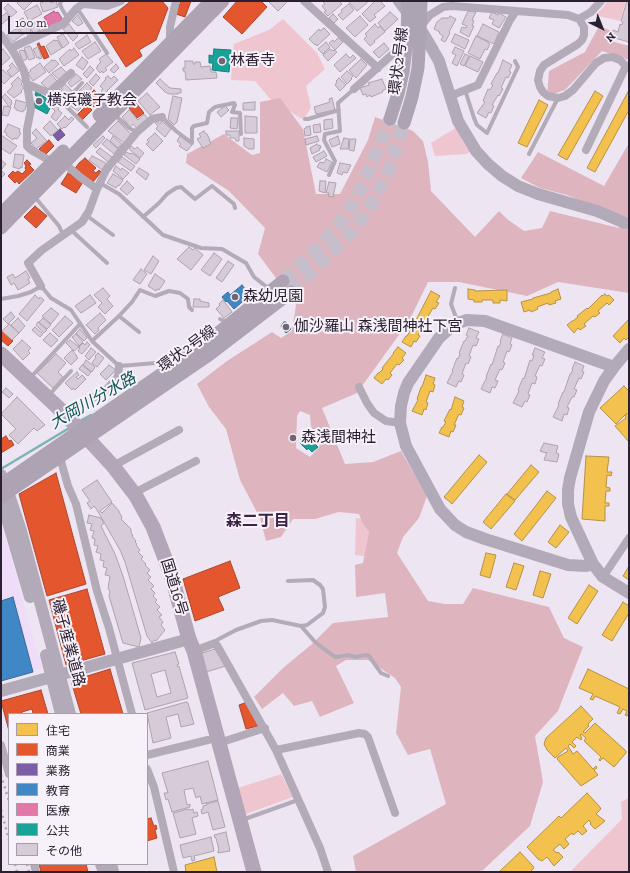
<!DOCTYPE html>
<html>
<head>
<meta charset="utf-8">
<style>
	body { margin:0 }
	#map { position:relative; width:630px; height:873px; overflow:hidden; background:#eee5f3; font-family:"Zilla Slab","Noto Sans JP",serif }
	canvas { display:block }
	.frame { position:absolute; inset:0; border:2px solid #2b2031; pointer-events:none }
	.legend { position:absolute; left:8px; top:713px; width:140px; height:152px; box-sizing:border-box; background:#f7f1fa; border:1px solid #a59daa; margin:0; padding:5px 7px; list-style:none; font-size:12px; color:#2b2031 }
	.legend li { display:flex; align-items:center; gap:8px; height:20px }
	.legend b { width:20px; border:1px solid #a59daa }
	.north { position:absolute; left:582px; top:8px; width:40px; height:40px; -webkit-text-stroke:3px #f7f1fa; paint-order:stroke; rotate:137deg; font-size:11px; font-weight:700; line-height:16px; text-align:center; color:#2b2031 }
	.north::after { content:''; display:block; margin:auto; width:14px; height:18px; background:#2b2031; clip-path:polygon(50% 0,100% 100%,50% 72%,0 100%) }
	.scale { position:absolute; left:8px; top:16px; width:119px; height:18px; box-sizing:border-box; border:2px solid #2b2031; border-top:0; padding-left:5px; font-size:12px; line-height:14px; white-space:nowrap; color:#2b2031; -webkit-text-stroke:3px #f7f1fa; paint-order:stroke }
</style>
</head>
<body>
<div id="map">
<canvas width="630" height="873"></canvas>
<div class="frame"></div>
<ul class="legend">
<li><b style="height:11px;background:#f2c14e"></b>住宅</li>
<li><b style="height:11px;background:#e4572e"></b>商業</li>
<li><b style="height:11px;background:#7b5ea7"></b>業務</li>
<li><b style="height:11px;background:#3f88c5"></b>教育</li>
<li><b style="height:11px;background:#e377a8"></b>医療</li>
<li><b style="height:11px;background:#17a398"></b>公共</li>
<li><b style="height:11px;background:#d7cbd8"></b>その他</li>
</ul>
<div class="north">N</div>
<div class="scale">100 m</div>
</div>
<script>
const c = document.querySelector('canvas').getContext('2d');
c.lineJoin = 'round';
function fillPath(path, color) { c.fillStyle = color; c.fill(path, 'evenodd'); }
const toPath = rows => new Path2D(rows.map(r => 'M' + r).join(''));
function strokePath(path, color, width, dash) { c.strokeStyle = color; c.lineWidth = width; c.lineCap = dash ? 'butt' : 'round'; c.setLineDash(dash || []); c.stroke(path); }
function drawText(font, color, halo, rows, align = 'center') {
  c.font = font + ' "Zilla Slab","Noto Sans JP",serif'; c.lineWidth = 4; c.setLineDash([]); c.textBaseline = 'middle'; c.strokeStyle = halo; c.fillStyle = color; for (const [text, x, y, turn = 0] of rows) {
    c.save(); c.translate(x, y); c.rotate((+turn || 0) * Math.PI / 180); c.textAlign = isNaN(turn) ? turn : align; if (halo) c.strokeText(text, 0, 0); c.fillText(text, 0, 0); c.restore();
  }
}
const built = toPath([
	[1,523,42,668,1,680]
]);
const green = toPath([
	[607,1,626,1,620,21,595,15,603,8],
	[283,19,317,53,325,69,306,86,311,107,304,120,271,100,255,81,231,80,234,44,269,30],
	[457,127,462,140,470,152,466,154,435,156,431,143],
	[356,518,377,522,371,557,355,555],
	[281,774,293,797,246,814,238,788],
	[629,798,629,872,570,872,622,819,621,802]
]);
const forest = toPath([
	[599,26,614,32,611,41,629,46,629,60,602,51,565,90,547,96,549,71,585,52],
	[280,98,303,129,316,194,340,194,368,140,375,117,413,131,423,141,428,162,431,191,475,237,499,211,507,219,524,231,542,228,550,211,619,228,622,218,567,195,540,188,521,178,538,152,604,186,629,143,629,293,558,282,527,296,459,282,428,282,409,321,357,393,322,408,345,464,373,462,401,451,427,496,419,518,403,537,397,553,428,601,445,604,463,604,473,588,549,607,564,638,583,647,558,711,535,736,543,782,530,826,483,870,476,872,356,872,353,856,446,804,430,749,408,755,396,733,401,687,395,678,368,660,346,660,336,666,354,703,320,717,312,701,294,706,283,693,262,709,254,697,283,668,312,644,333,623,388,617,385,593,356,597,355,565,363,563,369,532,362,522,359,514,339,512,315,519,293,519,281,537,266,541,260,518,240,480,226,429,209,407,197,384,227,361,272,332,281,338,292,331,296,305,258,254,265,228,229,191,186,163,187,154,224,134,252,155,260,153,260,102],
	[300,411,310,415,311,426,320,446,310,457,296,448,297,416]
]);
const homes = toPath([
	[629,90,629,110,595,172,587,168,629,90],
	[595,91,603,96,567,160,558,155,595,91],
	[539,100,548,105,527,147,518,143,539,100],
	[468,289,475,290,475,291,507,290,507,301,500,300,500,303,493,303,493,300,482,300,482,302,474,302,474,300,468,299,468,289],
	[558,289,561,299,555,301,556,303,549,305,548,303,537,307,538,309,531,312,530,310,524,312,521,302,533,299,533,298,551,293,551,292,558,289],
	[431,291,440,296,436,302,439,303,435,309,433,308,427,318,429,319,426,325,424,324,418,335,420,336,416,342,414,341,411,347,402,342,406,336,407,336,410,331,409,330,415,319,416,320,431,291],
	[605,294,607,296,609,295,614,300,609,305,607,303,598,311,600,313,595,317,593,316,584,324,586,326,580,330,578,328,574,333,567,325,572,321,573,321,578,317,577,316,587,308,588,309,602,295,602,296,605,294],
	[629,319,629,337,626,340,624,338,620,343,613,336,629,319],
	[398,347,406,353,402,358,404,360,399,365,397,364,390,373,392,375,388,380,386,379,382,384,374,378,378,373,379,373,383,369,382,368,394,353,393,353,398,347],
	[426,375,435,378,433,384,435,385,433,392,430,391,426,402,428,403,426,410,424,409,422,415,412,411,418,400,417,399,421,387,422,387,426,375],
	[624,386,629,391,629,442,615,426,626,418,625,416,627,413,616,424,600,408,624,386],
	[455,397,464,401,462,407,464,408,461,415,459,414,454,425,456,425,453,432,451,431,449,437,439,433,442,427,443,427,446,422,444,421,450,409,451,410,455,397],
	[479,455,487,462,452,504,444,497,479,455],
	[586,456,609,457,607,472,612,472,611,476,607,475,606,487,610,488,610,491,606,491,605,503,609,503,609,506,605,506,605,521,582,519,586,456],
	[531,465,539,472,515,500,507,494,531,465],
	[547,491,556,498,522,541,514,534,547,491],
	[506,494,515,501,491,529,483,522,506,494],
	[560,525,569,532,556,548,548,542,560,525],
	[486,553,496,555,490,578,480,575,486,553],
	[514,563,524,566,516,590,506,587,514,563],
	[629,566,629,580,623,576,629,566],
	[540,571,551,574,543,598,533,595,540,571],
	[589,585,598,591,577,624,568,618,589,585],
	[623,602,629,606,629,613,612,641,602,635,623,602],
	[588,669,629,689,629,712,627,716,625,715,627,711,623,709,620,714,617,713,620,707,595,696,593,700,590,699,593,694,579,688,588,669],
	[581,706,593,719,588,724,589,726,583,732,585,733,595,723,626,751,626,753,614,767,603,758,600,761,599,760,601,757,584,741,586,738,581,734,580,735,582,738,581,740,577,737,572,742,576,746,574,748,570,744,568,746,573,754,577,751,593,769,596,766,597,768,594,770,598,775,581,786,557,759,558,757,568,751,566,748,555,758,547,750,544,744,546,738,581,706],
	[587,793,600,807,601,809,596,814,605,821,595,829,590,824,591,823,589,820,583,826,587,831,582,835,578,831,573,835,572,833,565,839,569,844,564,849,560,844,553,850,557,853,558,852,563,857,554,866,547,857,542,861,538,859,527,847,559,816,561,818,587,793],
	[520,852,533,866,534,868,530,872,499,872,520,852],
	[214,857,217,872,186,872,185,865,214,857]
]);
const shops = toPath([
	[131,1,162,1,168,8,156,40,139,50,142,56,126,67,98,23,117,12,131,1],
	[181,1,191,1,185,17,176,14,181,1],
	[237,1,261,1,267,7,242,34,223,17,237,1],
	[39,43,41,47,44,46,49,57,44,59,37,44,39,43],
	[94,90,103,99,94,107,86,99,87,97,94,90],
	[136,103,144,113,137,118,129,108,136,103],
	[87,105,92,110,82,120,77,115,87,105],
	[49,140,54,146,45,155,39,149,49,140],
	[85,158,96,168,93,171,96,173,99,170,101,172,93,182,74,170,79,163,85,158],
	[27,160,31,164,29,165,34,170,19,184,17,181,15,183,8,176,13,171,15,173,18,171,22,174,26,170,25,168,26,166,24,163,27,160],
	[68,173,83,182,76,193,61,184,68,173],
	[35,206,47,216,36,228,24,217,35,206],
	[2,331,13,341,8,346,1,340,2,331],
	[6,436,9,441,11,440,14,445,1,453,1,439,6,436],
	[56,473,86,584,47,596,19,494,56,473],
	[230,561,240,588,218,597,224,610,195,621,183,579,230,561],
	[87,589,105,654,66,665,49,600,87,589],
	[110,669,123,714,81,714,71,681,110,669],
	[41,690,48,714,33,714,32,709,22,712,22,714,9,714,9,731,1,701,41,690],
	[247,702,255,714,258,726,246,729,239,705,247,702],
	[151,818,154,826,156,825,157,829,155,830,157,838,147,841,147,819,151,818],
	[39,864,86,864,88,872,41,872,39,864]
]);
const offices = toPath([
	[60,129,65,135,58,141,53,135,60,129]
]);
const schools = toPath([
	[242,285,250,295,234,309,227,301,226,302,222,297,228,292,230,295,242,285],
	[13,597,33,672,1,681,1,601,13,597]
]);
const health = toPath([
	[54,11,55,13,58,12,63,20,49,27,44,17,54,11]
]);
const public = toPath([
	[214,49,231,50,229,72,212,70,213,63,209,63,209,55,213,56,214,49],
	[36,92,53,102,47,114,34,107,35,101,38,97,35,95,36,92],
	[284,322,286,322,291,329,286,333,281,326,284,322],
	[305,434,307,436,309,435,315,441,314,443,318,447,312,452,308,448,307,450,300,443,302,441,300,439,305,434]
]);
const stream = toPath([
	[78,422,91,415],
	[1,469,71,427]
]);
const building = toPath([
	[19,1,33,1,24,10,17,3,19,1],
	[46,1,50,1,51,3,56,1,58,7,43,12,40,3,46,1],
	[268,1,288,1,278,11,268,1],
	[325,1,339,1,342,4,328,16,324,12,326,11,322,6,325,4,323,2,325,1],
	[348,1,367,1,367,3,357,11,348,1],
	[375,1,380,1,385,6,374,15,376,17,370,22,362,14,375,1],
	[627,1,629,1,629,42,611,37,613,30,618,32,620,24,622,25,623,22,621,21,627,1],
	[8,4,17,12,11,17,4,8,8,4],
	[349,4,354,10,343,20,338,15,342,12,341,10,349,4],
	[37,5,42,14,29,21,24,12,37,5],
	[468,11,476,12,472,20,474,21,472,26,474,26,469,37,460,32,462,27,466,28,467,26,462,24,468,11],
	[390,12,398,19,385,31,378,23,390,12],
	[492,12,498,15,499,13,506,17,499,28,492,24,494,20,489,18,492,12],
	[6,13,10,17,1,25,1,17,6,13],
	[333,14,338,19,334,23,329,18,333,14],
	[78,15,83,23,78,26,72,21,78,15],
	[360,16,368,25,355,37,346,28,360,16],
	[450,16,456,19,449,32,450,33,445,42,441,40,443,36,439,33,440,32,434,29,437,22,442,18,449,18,450,16],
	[23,18,32,33,28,36,26,33,23,35,16,22,23,18],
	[36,22,40,30,34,34,29,26,36,22],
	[69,24,78,36,73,41,63,29,69,24],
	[375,24,378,28,380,26,385,32,374,41,375,42,370,46,364,39,367,36,365,34,375,24],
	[483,24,499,32,494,44,477,36,483,24],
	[17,28,22,35,13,42,7,35,17,28],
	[324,28,330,34,317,46,316,44,315,45,309,39,319,29,320,31,324,28],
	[63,34,69,43,63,48,57,37,63,34],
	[455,34,469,40,465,49,451,42,455,34],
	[87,35,91,42,79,49,75,44,87,35],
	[476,36,488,42,488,43,490,44,487,50,485,49,480,59,468,53,476,36],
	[338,38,343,42,335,50,329,43,333,40,334,42,338,38],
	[54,40,55,41,57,40,62,48,51,55,46,46,54,40],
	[95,42,101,51,88,59,82,51,95,42],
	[326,42,330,47,323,54,318,49,326,42],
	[384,43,389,49,379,58,373,52,384,43],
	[29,46,31,47,35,58,29,60,24,48,29,46],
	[38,47,42,58,39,59,39,57,37,58,33,49,38,47],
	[455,47,464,51,457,66,452,63,456,55,452,53,455,47],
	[74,48,79,55,64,66,59,59,70,49,71,51,74,48],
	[3,49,10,58,1,66,1,51,3,49],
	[330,49,333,51,334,50,337,52,328,61,323,55,330,49],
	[22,50,23,51,24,50,27,59,23,61,19,51,22,50],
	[106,54,113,62,105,68,107,70,103,73,102,71,100,73,96,68,98,67,97,66,101,62,99,59,106,54],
	[346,54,350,58,353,55,356,58,340,72,334,65,346,54],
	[465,54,469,56,464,66,460,64,465,54],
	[470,56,483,62,478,72,465,66,470,56],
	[82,57,88,62,83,70,76,65,82,57],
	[361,59,367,65,356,78,349,70,361,59],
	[52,60,53,61,55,60,59,64,49,73,44,67,52,60],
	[503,60,512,65,509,71,511,72,508,78,506,77,501,88,503,89,499,96,498,95,492,105,494,106,491,113,489,112,486,118,477,113,485,102,483,101,488,89,490,90,493,85,491,84,497,73,498,73,503,60],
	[185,61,193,61,193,64,195,64,195,62,200,62,201,67,210,66,211,72,216,72,217,78,186,80,185,71,183,71,183,68,185,68,185,61],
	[12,63,19,71,12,77,7,71,11,68,9,66,12,63],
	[40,63,46,72,33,81,28,73,31,71,30,70,40,63],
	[116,64,119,68,114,73,110,70,116,64],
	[90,66,94,70,87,78,83,74,90,66],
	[61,67,67,73,59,80,52,73,61,67],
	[3,70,11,77,4,84,1,80,1,72,3,70],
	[347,71,353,76,351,78,352,79,347,84,341,77,347,71],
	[51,74,57,81,48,89,41,83,51,74],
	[76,74,82,79,71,87,68,83,76,74],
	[96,74,100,78,93,86,89,82,96,74],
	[108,76,111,79,114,76,118,80,104,94,101,91,103,89,100,86,106,79,105,78,108,76],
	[18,77,23,82,21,84,24,88,21,91,22,92,14,98,7,92,13,86,11,84,18,77],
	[339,78,346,85,340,91,335,85,337,82,336,81,339,78],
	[160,79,170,88,181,89,181,93,178,93,178,94,169,94,165,92,156,83,160,79],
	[382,79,386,89,382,91,383,92,371,97,370,95,367,97,366,94,363,95,360,88,369,85,368,83,382,79],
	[87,83,92,88,83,98,77,93,87,83],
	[65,84,72,91,68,95,61,88,65,84],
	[60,89,67,96,63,100,56,93,60,89],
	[147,93,160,107,150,115,138,101,147,93],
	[5,94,12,101,11,102,12,104,9,107,2,97,5,94],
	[77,95,85,104,78,111,69,105,75,101,74,99,77,95],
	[173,96,182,98,177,122,174,125,168,119,173,96],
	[332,98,335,110,316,114,314,107,330,102,329,99,332,98],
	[16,100,27,103,25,110,23,110,23,112,16,110,16,108,14,108,16,100],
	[255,102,255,110,243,110,243,103,255,102],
	[56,103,60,106,58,110,62,113,56,121,51,117,55,111,52,108,56,103],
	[4,106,11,107,8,116,2,115,4,106],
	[225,106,229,110,221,117,217,112,225,106],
	[129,110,138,120,144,114,149,120,137,129,133,124,130,127,122,117,129,110],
	[65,116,69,120,71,117,74,119,65,128,64,127,62,129,57,124,65,116],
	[245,116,257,117,257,133,245,133,245,116],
	[231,118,238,118,237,129,230,128,231,118],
	[332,119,333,128,324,130,324,120,332,119],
	[50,121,58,130,51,136,43,128,50,121],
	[118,121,132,135,124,143,108,131,118,121],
	[156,121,160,124,162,121,171,129,165,137,156,129,158,126,155,123,156,121],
	[8,124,20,129,19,132,21,133,17,139,14,138,13,140,6,135,7,133,4,132,8,124],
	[320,124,321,132,314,133,313,125,320,124],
	[310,126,311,135,305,136,304,129,306,128,306,127,310,126],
	[36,129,47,141,36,149,31,143,37,138,32,133,36,129],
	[204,131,206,134,207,134,210,140,209,140,211,144,203,148,197,139,201,137,199,134,204,131],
	[226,131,239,131,239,141,236,141,235,138,230,138,230,135,226,135,226,131],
	[155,133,163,141,153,151,146,144,149,142,147,140,155,133],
	[1,135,17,146,10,154,1,148,1,135],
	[103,136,105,138,96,148,93,145,103,136],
	[113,136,122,144,118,148,110,141,113,136],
	[180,136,192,145,187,151,179,146,181,144,177,141,180,136],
	[317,136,319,141,306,145,305,139,317,136],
	[338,136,340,144,332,147,329,140,338,136],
	[244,138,254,139,254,149,249,149,244,146,244,138],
	[344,138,349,139,348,149,340,149,344,138],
	[107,139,118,149,114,154,102,144,107,139],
	[350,139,356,139,354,151,349,150,350,139],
	[317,144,318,146,320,145,321,148,319,148,320,150,312,154,310,148,317,144],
	[131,146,135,149,137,147,144,153,140,158,129,149,131,146],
	[100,148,112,157,108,162,96,152,100,148],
	[324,151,327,156,316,162,313,157,324,151],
	[126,152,131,154,132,153,140,159,136,164,124,155,126,152],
	[15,154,24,155,22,168,20,167,20,169,13,167,15,154],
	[92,156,106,163,102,170,89,160,92,156],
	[122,157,135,166,131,171,118,162,122,157],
	[326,159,332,162,327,172,317,167,320,162,324,163,326,159],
	[1,160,6,164,1,170,5,174,1,178,1,160],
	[340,163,351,165,347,173,343,172,342,175,337,173,340,163],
	[116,166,121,170,122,168,129,173,123,179,113,171,116,166],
	[139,168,149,174,146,180,136,172,139,168],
	[113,174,123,180,119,186,118,185,116,188,107,183,113,174],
	[127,181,134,188,127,195,120,189,127,181],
	[320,181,326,181,325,193,319,191,320,181],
	[329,182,336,183,333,197,328,196,329,193,326,193,329,182],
	[189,247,193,250,195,248,203,255,191,270,177,259,189,247],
	[214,253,222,259,210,276,201,270,214,253],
	[153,256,159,261,151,274,144,270,153,256],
	[228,261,234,265,222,282,216,278,228,261],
	[141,269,147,274,140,284,133,280,141,269],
	[26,271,30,278,28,279,30,283,18,290,14,283,11,285,7,277,13,274,15,278,26,271],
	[155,274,165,281,159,290,157,289,156,291,148,286,155,274],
	[103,288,110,296,107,299,113,306,105,314,98,307,102,303,94,295,103,288],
	[35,295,39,299,40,297,44,300,27,321,19,314,35,295],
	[90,295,96,303,81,313,75,306,90,295],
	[194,299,200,299,200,301,209,303,209,307,193,307,194,299],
	[223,300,232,312,224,318,216,309,220,305,219,304,223,300],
	[51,308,59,314,51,324,42,316,51,308],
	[11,312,15,317,8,324,3,319,11,312],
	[100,313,106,320,98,328,99,330,95,334,86,325,100,313],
	[65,316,73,323,59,337,52,330,65,316],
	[18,318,25,326,19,333,11,325,18,318],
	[43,318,51,325,47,329,39,322,43,318],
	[38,322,47,330,44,333,36,325,38,322],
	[9,324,19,333,12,340,2,331,9,324],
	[35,327,43,334,40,337,32,330,35,327],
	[469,328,479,332,476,338,479,339,476,346,473,345,469,356,471,357,468,364,466,363,462,374,464,375,461,382,459,381,456,387,447,383,453,371,452,371,457,358,458,359,460,354,459,353,464,341,465,341,468,336,466,335,469,328],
	[80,329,87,338,84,341,76,333,80,329],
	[50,333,58,340,51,347,43,340,50,333],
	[76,334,83,342,79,346,72,337,76,334],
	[503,334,512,338,510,344,512,345,509,352,507,351,503,362,505,363,502,370,500,369,495,380,498,381,495,388,492,387,490,393,481,389,487,377,486,377,491,364,492,365,498,346,499,347,501,342,500,341,503,334],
	[22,340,31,348,28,351,30,353,23,360,13,349,22,340],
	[70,340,79,347,74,351,66,343,70,340],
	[87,342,90,345,82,354,78,351,80,348,79,347,83,343,85,345,87,342],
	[91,348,96,352,89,360,85,356,91,348],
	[535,348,545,352,542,358,545,359,542,366,540,365,535,376,537,377,535,384,532,383,528,394,530,395,527,402,525,401,522,407,513,403,519,391,518,390,523,378,524,379,530,360,532,361,534,355,532,355,535,348],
	[72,350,77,356,76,357,78,358,71,365,64,358,72,350],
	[98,353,104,358,97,367,92,363,96,357,95,356,98,353],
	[56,354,66,363,58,372,63,377,53,388,37,373,56,354],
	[86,360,95,367,92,372,83,365,86,360],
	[575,362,584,366,582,371,584,372,581,379,579,378,574,389,577,390,574,397,572,397,567,407,569,408,567,415,564,414,562,421,553,417,559,405,558,404,563,392,564,392,570,374,571,374,573,369,572,369,575,362],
	[82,365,91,372,88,376,79,369,82,365],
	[109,365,116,370,106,380,100,374,109,365],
	[77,372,79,375,76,377,78,379,82,375,86,379,75,390,73,388,72,390,65,383,77,372],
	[6,388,13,394,9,398,2,392,6,388],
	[17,397,45,425,37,431,34,428,18,444,9,435,16,429,1,414,17,397],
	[544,443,558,446,556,453,559,454,557,462,544,460,547,452,546,453,540,451,544,443],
	[97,480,112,502,100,511,102,513,112,503,119,511,119,512,122,517,121,519,131,529,131,533,133,535,132,536,136,541,135,542,137,544,136,545,140,550,138,552,143,557,141,559,146,564,145,565,150,570,147,573,151,577,148,580,154,586,151,589,155,593,153,596,157,600,155,602,160,607,157,610,162,615,159,617,163,622,161,625,165,630,156,641,154,640,152,643,147,636,125,562,120,550,97,510,94,506,91,509,87,503,90,501,82,490,97,480],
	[89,515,101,518,104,523,101,526,115,554,123,576,141,638,139,647,123,643,109,596,110,591,108,589,110,576,105,575,107,568,103,567,104,561,100,560,101,554,96,552,98,546,94,545,95,539,92,538,94,531,90,530,92,524,87,523,89,515],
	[215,649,226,666,206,672,202,653,215,649],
	[175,652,179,664,177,665,178,667,179,666,188,698,145,710,132,663,175,652],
	[165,670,171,693,157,697,151,674,165,670],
	[186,702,188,703,194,724,181,727,178,714,166,717,171,738,153,743,147,713,186,702],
	[208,761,218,800,202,804,200,796,196,798,193,788,184,790,187,805,190,804,190,807,172,812,168,799,166,800,164,793,168,793,162,773,208,761],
	[218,801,225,827,213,830,208,812,202,814,201,810,203,809,203,806,207,805,206,804,218,801],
	[188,809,190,810,193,809,194,813,197,812,198,816,192,818,196,834,180,838,173,813,188,809],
	[226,832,230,851,218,853,218,851,219,850,216,838,215,838,214,835,226,832],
	[211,837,214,851,194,856,195,860,192,861,191,856,183,858,180,845,211,837]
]);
const primaryTunnel = toPath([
	[283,281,316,250,338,225,357,198,390,119],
	[291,292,351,233,371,205,388,172,404,123]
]);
const lane = toPath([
	[61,1,60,4,62,9,68,19],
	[77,8,107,53],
	[465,90,474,118,477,125,487,133,518,67,515,61],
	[49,93,64,104,87,127],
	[63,104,82,83],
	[114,114,129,128,137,132],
	[162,117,176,131,192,143,192,128,194,126,207,123,209,112,215,107,234,103,235,105,232,112,240,113,241,134],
	[305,119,308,119,339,110],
	[529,154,558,98],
	[329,175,335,161,324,140,325,134,340,131,338,103,354,89],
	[100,183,119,194,163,235,201,248,222,249,246,263,254,277,268,288],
	[34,196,59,226,63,235],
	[86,215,113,235],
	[143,217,159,203,167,194,176,188,181,187,195,199,212,186,234,204,235,208],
	[71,230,107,263],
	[455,288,451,304,458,323],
	[1,299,18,296,31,292,41,286,51,298,71,310,92,341,119,366,156,363],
	[119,316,139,332],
	[220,319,225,321],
	[92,341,119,316,132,302,140,290,155,296,169,291,180,293,188,299,189,307,192,310],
	[30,378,80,324],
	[49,395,71,371],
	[301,626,315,642,335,657,349,655,355,657,366,655,369,656,381,673,388,676],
	[215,643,217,640,236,630,261,621,272,620,301,626,307,625,323,613,325,607,323,589,320,585,313,580,288,581],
	[242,820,298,800]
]);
const street = toPath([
	[304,1,378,68],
	[579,19,591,12,601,1],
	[421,26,430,15,443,7,452,6,568,15,579,19,584,27,584,35,582,40,578,44,544,65,540,71,538,80,540,87,543,92,548,96,558,98,565,96,573,90,596,63,604,58,613,57,620,60,626,66,586,150],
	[1,35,11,48,17,58,24,71,27,84,31,109,27,129,27,146,31,150,47,159,50,164],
	[170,42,170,27,176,1],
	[11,48,63,24,77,8,83,4,107,6,121,1],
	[27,84,49,93,71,73],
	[354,89,406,42],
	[450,96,478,85,510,20,516,11],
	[64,163,80,177,97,189],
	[41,286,28,263,42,250,82,222,89,211,97,189,106,170,115,159,137,132,152,119,162,117],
	[359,387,367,403,374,413,386,421,400,423],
	[66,415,107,389,118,377,119,366],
	[61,461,68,486,76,504,97,591,109,628,132,714],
	[113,466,179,430],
	[134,493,196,461],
	[603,577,629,538],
	[194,651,215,643,218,647,276,750,320,848,328,872],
	[219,743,265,728],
	[1,745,9,774],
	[276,750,359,733,365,734,368,737,395,813],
	[147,755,208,740],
	[147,769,154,787,174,872],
	[34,864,36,872]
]);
const secondary = toPath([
	[399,1,419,27,430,45,439,61,458,121,476,151,488,164,502,176,518,186,538,194,597,211,625,223],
	[629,349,614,367,604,381,589,412,570,478,568,490,568,504,571,517,593,564,603,577,629,593],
	[1,475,10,498,21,531,70,714],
	[1,498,30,597],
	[593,564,586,566,568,565,485,539,466,532,455,525,440,509,406,446,400,423,401,406,404,393,408,383,439,338,451,327,458,323,467,320,485,321,614,367],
	[46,655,61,714],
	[1,691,189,639],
	[101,864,104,872],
	[111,864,113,872]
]);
const primary = toPath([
	[99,115,211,1],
	[1,214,63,151],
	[1,228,223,1]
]);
const highway = toPath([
	[1,354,66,415,113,466,136,496,153,527,171,574,189,639,194,651,254,872]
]);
const rail = toPath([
	[1,775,9,801],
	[1,810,9,840],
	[15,864,17,872],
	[27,864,29,872]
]);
const primaryBridge = toPath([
	[390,119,398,94,403,72,407,40,408,1],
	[404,123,412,97,418,68,420,32,421,1],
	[1,485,199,348,283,281],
	[1,497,206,357,291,292]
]);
const markers = [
	[222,61,4,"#6f6575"],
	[39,101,4,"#6f6575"],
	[235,297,4,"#6f6575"],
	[286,327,4,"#6f6575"],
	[293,438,4,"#6f6575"]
];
const poiNames = [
	["林香寺",230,61],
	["横浜磯子教会",47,101],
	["森幼児園",243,297],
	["伽沙羅山 森浅間神社下宮",294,327],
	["森浅間神社",301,438]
];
const streetNames = [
	["環状2号線",399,61,-83],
	["環状2号線",187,349,-36],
	["国道16号",174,587,73],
	["磯子産業道路",68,643,75]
];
const waterNames = [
	["大岡川分水路",93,401,-30]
];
const neighbourhoodNames = [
	["森二丁目",258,521]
];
fillPath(built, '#efdcf8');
fillPath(green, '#efc6cf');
fillPath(forest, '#deb5be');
fillPath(homes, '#f2c14e');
strokePath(homes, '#b69145', 1);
fillPath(shops, '#e4572e');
strokePath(shops, '#ac462f', 1);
fillPath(offices, '#7b5ea7');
strokePath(offices, '#634b84', 1);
fillPath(schools, '#3f88c5');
strokePath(schools, '#396999', 1);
fillPath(health, '#e377a8');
strokePath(health, '#ac5d84', 1);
fillPath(public, '#17a398');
strokePath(public, '#1d7c79', 1);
strokePath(stream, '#7bb3b7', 2.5);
fillPath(building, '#d7cbd8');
strokePath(building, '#aea2af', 1);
strokePath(primaryTunnel, '#c7becc', 13, [13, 6]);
strokePath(lane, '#b3abb8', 4);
strokePath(street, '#b3abb8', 8);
strokePath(secondary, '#b3aab9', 12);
strokePath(primary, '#ada3b2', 13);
strokePath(highway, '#b2a6b8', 15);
strokePath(rail, '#ada4b2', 2.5, [2, 4]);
strokePath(primaryBridge, '#ada3b2', 13);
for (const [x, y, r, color] of markers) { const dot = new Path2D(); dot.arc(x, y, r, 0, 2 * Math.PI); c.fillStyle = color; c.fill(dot); strokePath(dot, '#f7f1fa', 1.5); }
drawText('15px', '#2b2031', '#f7f1fa', poiNames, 'left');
drawText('15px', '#2b2031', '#f7f1fa', streetNames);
drawText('italic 16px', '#0a5554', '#f7f1fa', waterNames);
drawText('bold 16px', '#3a2345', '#f7f1fa', neighbourhoodNames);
</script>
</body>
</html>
